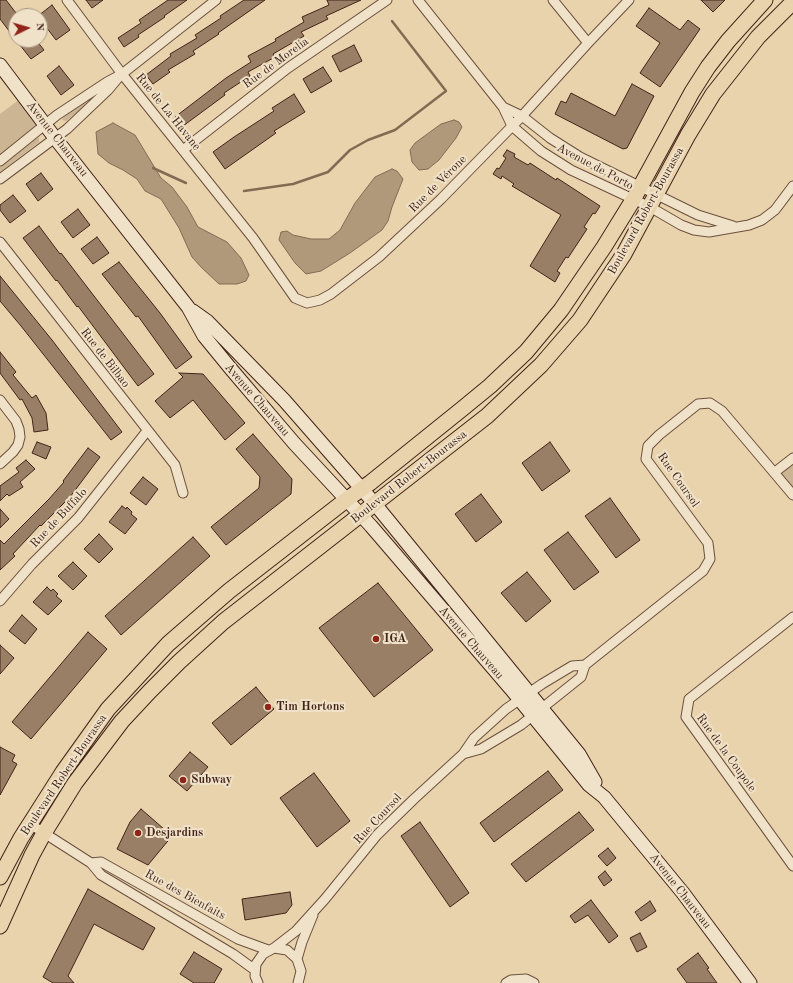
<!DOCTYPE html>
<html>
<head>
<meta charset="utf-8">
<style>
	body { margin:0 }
	#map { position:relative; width:793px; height:983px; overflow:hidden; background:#e8d3ac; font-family:"Old Standard TT",serif }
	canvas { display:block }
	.north { position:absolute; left:8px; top:8px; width:40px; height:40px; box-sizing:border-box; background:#f0e2c9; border:1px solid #ab9683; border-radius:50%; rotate:85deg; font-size:11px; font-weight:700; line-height:16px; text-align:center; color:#432419 }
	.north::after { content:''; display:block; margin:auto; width:14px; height:18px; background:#8f2418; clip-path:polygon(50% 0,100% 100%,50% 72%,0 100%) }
</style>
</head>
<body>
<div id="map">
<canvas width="793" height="983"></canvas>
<div class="north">N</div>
</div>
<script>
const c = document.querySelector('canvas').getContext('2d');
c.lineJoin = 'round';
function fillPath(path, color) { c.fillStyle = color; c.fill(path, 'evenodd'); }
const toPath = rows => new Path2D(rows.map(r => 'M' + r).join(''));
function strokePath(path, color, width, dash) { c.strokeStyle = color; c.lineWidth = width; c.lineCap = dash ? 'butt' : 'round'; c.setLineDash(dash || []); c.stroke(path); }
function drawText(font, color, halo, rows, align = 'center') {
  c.font = font + ' "Old Standard TT",serif'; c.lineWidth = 4; c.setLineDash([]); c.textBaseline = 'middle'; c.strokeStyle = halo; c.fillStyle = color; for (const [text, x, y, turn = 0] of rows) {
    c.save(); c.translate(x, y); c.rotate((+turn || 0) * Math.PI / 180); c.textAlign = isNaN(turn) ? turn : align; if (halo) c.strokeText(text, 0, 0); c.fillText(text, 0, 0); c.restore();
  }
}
const green = toPath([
	[24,96,45,125,0,161,0,114],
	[86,101,86,103,83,107,66,121,62,120,63,118,79,105],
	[39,138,39,142,0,172,0,167,36,139],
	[793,458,793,495,775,472]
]);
const water = toPath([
	[454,120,459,122,462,127,456,138,439,160,428,169,419,170,412,162,410,150,415,143,441,124,454,120],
	[113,123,135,135,161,178,172,187,187,207,198,227,227,242,241,258,249,275,246,281,237,284,219,284,201,267,192,257,179,228,161,199,145,191,137,179,123,170,109,163,98,154,96,132,113,123],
	[392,169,397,171,403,179,392,207,388,221,382,230,350,253,321,271,306,274,295,263,279,240,281,232,287,231,293,235,311,239,329,239,340,230,355,203,375,177,392,169]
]);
const stream = toPath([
	[153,168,186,183],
	[244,191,293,184,328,172,350,150,368,140,395,130,446,91,392,21]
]);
const building = toPath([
	[0,0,6,0,16,13,16,40,0,19,0,0],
	[86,0,103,0,92,8,86,0],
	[168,0,187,0,164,16,165,17,138,35,139,37,124,47,118,38,141,23,139,20,168,0],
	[244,0,265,0,218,33,219,34,193,51,195,54,168,70,170,72,153,84,146,75,171,56,170,54,197,38,195,35,221,18,220,16,244,0],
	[327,0,361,0,326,16,328,19,301,32,304,36,273,54,275,57,248,72,250,76,224,93,225,95,183,126,175,117,226,78,251,62,248,56,276,41,275,39,304,22,302,17,329,5,327,0],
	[701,0,725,0,713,12,701,0],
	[52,5,70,30,56,40,40,19,40,16,38,16,52,5],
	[649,8,680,30,688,20,700,29,660,87,640,73,660,43,636,26,649,8],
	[16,40,36,40,44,50,31,59,16,40],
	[354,45,362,61,340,72,332,56,354,45],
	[59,66,74,85,61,95,47,76,59,66],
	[323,67,332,81,311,93,303,79,323,67],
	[632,84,654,96,627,148,623,149,555,114,561,101,566,103,571,93,615,116,632,84],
	[294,94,305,112,274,131,276,133,225,169,213,152,234,137,274,111,272,108,294,94],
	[507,150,515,154,514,157,528,165,530,163,556,180,557,178,600,206,595,214,593,213,584,227,587,229,568,258,566,257,557,271,560,273,555,282,530,266,561,215,512,186,514,184,502,176,501,179,493,174,497,168,499,169,506,158,503,156,507,150],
	[41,173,53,189,38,201,26,184,41,173],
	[13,195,26,211,10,223,0,210,0,205,13,195],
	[78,209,90,225,73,238,61,222,78,209],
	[39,226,60,254,61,253,154,374,138,386,78,306,77,307,57,280,56,281,23,238,39,226],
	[97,237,109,253,93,264,81,249,97,237],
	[119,262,160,313,192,357,176,369,138,316,136,317,102,274,119,262],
	[0,276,52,340,122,432,111,440,21,326,0,301,0,276],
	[0,352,16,372,13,375,32,398,36,395,46,413,48,430,34,432,32,418,22,399,20,400,0,373,0,352],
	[179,373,203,374,245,423,225,440,193,400,170,418,155,401,183,377,179,373],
	[253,434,292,479,291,494,226,545,211,527,259,488,260,477,236,449,253,434],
	[37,442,51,447,46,459,32,453,37,442],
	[550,442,570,471,542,491,522,463,550,442],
	[88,448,100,457,70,497,41,526,40,525,13,554,15,556,0,570,0,540,4,544,49,499,64,482,63,481,88,448],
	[26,460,35,469,20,482,23,487,9,496,7,494,0,501,0,486,19,472,16,468,26,460],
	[143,477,158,489,146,505,130,493,143,477],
	[481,494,502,522,476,542,455,514,481,494],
	[610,498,640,540,616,558,585,516,610,498],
	[122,506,126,509,127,507,132,512,131,514,137,519,125,534,109,522,122,506],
	[0,509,9,519,0,528,0,509],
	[568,532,599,572,574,590,544,550,568,532],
	[99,534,113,549,99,563,84,549,99,534],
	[193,537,210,556,121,635,105,616,193,537],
	[73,562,87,576,73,590,58,576,73,562],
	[527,572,551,601,526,622,501,593,527,572],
	[378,583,433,650,374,697,319,628,378,583],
	[47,587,51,591,53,589,58,594,56,596,62,601,48,615,33,602,47,587],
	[22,615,37,629,25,644,9,631,22,615],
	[88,632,107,649,31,739,12,722,88,632],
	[0,645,14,658,0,674,0,645],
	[256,687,274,709,231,745,212,723,256,687],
	[0,747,15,755,12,761,17,764,0,795,0,747],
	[190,752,208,767,187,791,169,776,190,752],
	[548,771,563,790,494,842,480,823,548,771],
	[314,773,350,821,317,847,280,798,314,773],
	[141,809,172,836,148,865,117,849,130,822,141,809],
	[579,812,594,830,526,882,511,864,579,812],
	[420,822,469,893,450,907,401,836,420,822],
	[608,848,616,858,607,866,598,856,608,848],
	[605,871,612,880,604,886,598,877,605,871],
	[88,889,155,928,143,950,94,924,68,976,74,983,53,983,43,977,88,889],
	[290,892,292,905,286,913,245,920,242,899,290,892],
	[591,900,618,936,609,943,588,915,575,923,570,916,591,900],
	[650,901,656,911,641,921,635,912,650,901],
	[640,933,647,947,637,952,630,938,640,933],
	[194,952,222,969,214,983,194,983,180,974,194,952],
	[698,953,709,968,707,969,717,983,687,983,677,969,698,953]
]);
const minor = toPath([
	[67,0,122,74,253,238,295,298,307,303,320,300,331,294,379,257,441,199,522,116,588,43,629,0],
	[418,0,503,107,512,126,541,151,571,170,650,207,681,225,694,230,709,232,749,225,762,220,775,210,793,186],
	[553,0,588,43],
	[503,107,522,116,550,138,580,157,698,215,733,226],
	[183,150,288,68,387,0],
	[0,161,57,115,107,82,122,74,216,0],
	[0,179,67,129,108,90,118,78],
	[0,242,175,465,183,493],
	[0,400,16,421,19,429,20,437,18,445,13,452,0,464],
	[775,472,793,458],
	[0,601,32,564,78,518,147,431],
	[793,617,689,699,686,717,793,866],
	[463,754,481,749,521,725,581,677,585,665],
	[30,824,91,863,101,875,233,954,255,970],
	[91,863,101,862,238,939,268,950],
	[274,948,296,931,325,899,377,835,414,799,463,754,474,738,506,709,542,684,572,666,585,665,703,571,710,559,708,543,646,459,648,446,659,435,698,404,710,403,722,411,793,495],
	[297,959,302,942,313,915],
	[258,983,255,976,256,964,263,954,274,948,287,950,297,959,301,971,298,983],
	[506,983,511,980,526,979,534,983]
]);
const secondary = toPath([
	[0,65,55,138,188,307,204,336,231,369,294,443,371,526,511,689,589,785,604,797,683,893,750,983],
	[193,311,207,321,284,400,375,504,579,754,595,782]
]);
const trunk = toPath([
	[0,877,21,838,63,772,108,709,168,644,229,591,346,500,370,483,462,409,490,386,526,352,561,310,604,247,633,200,692,92,708,67,728,41,765,0],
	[0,926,32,855,44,833,75,783,122,721,150,691,179,662,223,622,487,416,541,365,580,320,624,254,688,135,713,94,758,37,793,2]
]);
const markers = [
	[376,639,4,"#8f2418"],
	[268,707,4,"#8f2418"],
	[183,780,4,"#8f2418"],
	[138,833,4,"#8f2418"]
];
const streetNames = [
	["Rue de Morelia",276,63,-36],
	["Rue de La Havane",168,112,51],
	["Avenue Chauveau",57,139,52],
	["Avenue de Porto",595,167,28],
	["Rue de Vérone",438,184,-45],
	["Boulevard Robert-Bourassa",646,211,-61],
	["Rue de Bilbao",105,358,52],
	["Avenue Chauveau",257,400,49],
	["Boulevard Robert-Bourassa",409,477,-38],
	["Rue Coursol",678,480,55],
	["Rue de Buffalo",59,518,-47],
	["Avenue Chauveau",471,643,49],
	["Rue de la Coupole",726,753,54],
	["Boulevard Robert-Bourassa",64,775,-56],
	["Rue Coursol",378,819,-47],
	["Avenue Chauveau",680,891,52],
	["Rue des Bienfaits",185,895,29]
];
const poiNames = [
	["IGA",384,639],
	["Tim Hortons",276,707],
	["Subway",191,780],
	["Desjardins",146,833]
];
fillPath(green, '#ccb593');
fillPath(water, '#b0987a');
strokePath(water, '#846a53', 1);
strokePath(stream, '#846a53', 2.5);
fillPath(building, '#997f65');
strokePath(building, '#432419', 1);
strokePath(minor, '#6c503e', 11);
strokePath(secondary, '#432419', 15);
strokePath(trunk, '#432419', 17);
strokePath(minor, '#f0e2c9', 9);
strokePath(secondary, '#f0e2c9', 13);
strokePath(trunk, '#e8d3ac', 15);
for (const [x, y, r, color] of markers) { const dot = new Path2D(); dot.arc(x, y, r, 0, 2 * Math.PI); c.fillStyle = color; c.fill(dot); strokePath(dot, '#f0e2c9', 1.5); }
drawText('12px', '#432419', '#f0e2c9', streetNames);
drawText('bold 12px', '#432419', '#f0e2c9', poiNames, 'left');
</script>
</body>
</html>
